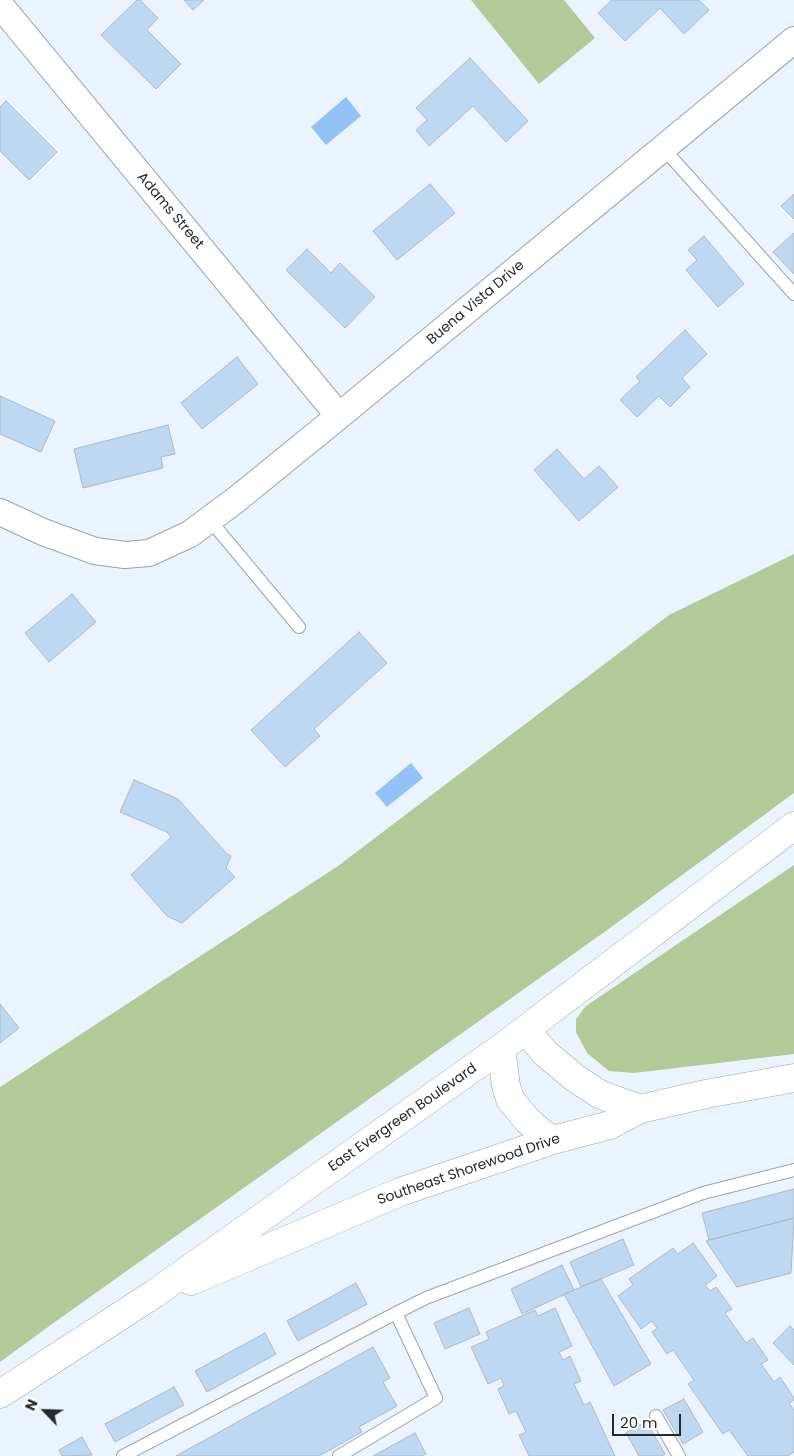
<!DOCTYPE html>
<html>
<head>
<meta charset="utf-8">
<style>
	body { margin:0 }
	#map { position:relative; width:794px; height:1456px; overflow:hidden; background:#ebf4fe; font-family:Poppins,sans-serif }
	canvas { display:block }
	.north { position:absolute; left:20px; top:1386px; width:50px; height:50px; -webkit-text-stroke:4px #fff; paint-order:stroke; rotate:294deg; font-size:14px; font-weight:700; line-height:20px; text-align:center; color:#25292c }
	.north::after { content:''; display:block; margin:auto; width:18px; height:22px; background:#25292c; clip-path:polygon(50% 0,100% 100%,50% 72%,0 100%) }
	.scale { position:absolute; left:612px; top:1414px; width:69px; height:22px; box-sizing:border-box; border:2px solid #25292c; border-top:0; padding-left:6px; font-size:15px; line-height:18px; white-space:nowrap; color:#25292c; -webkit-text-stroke:4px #fff; paint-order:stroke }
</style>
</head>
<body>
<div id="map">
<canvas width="794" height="1456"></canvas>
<div class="north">N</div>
<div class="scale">20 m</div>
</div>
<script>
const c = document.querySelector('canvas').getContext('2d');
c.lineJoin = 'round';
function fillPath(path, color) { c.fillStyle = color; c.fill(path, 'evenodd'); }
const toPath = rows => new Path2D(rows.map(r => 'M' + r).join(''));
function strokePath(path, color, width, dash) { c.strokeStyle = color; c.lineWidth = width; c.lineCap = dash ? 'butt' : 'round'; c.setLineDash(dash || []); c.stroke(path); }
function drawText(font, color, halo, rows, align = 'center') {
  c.font = font + ' Poppins,sans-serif'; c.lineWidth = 4.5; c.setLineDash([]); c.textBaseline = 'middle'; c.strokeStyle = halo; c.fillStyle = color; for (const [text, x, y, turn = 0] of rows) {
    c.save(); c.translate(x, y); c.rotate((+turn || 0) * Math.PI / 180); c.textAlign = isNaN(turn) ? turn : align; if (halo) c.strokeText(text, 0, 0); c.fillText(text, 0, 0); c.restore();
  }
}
const green = toPath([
	[471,0,564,0,595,38,539,84],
	[794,554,794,793,603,933,59,1319,0,1362,0,1087,338,866,669,615],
	[794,865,794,1054,634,1073,609,1071,587,1053,576,1032,576,1019,586,1006]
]);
const water = toPath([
	[346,97,361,116,326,145,311,127],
	[411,763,423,778,387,807,375,793]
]);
const building = toPath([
	[137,0,140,0,158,18,147,30,181,64,156,89,101,35,137,0],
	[184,0,204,0,193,10,184,0],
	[612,0,699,0,709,10,684,34,660,8,625,41,598,13,612,0],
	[470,58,528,121,506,142,473,106,429,146,416,130,427,120,416,108,470,58],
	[6,101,57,152,29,180,0,151,0,107,6,101],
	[430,184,455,213,397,260,373,231,430,184],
	[794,194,794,219,781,206,794,194],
	[794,233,794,274,773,252,794,233],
	[704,236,744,284,718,307,686,270,697,260,688,250,704,236],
	[307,249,331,273,340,263,375,297,345,328,286,270,307,249],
	[685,330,707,354,682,378,690,387,670,407,659,396,637,417,620,400,640,381,636,377,685,330],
	[237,357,258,384,202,429,181,403,237,357],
	[0,396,55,421,41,452,0,434,0,396],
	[168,425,175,454,161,457,163,468,83,488,74,449,168,425],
	[557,449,584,479,599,466,618,487,579,521,534,470,557,449],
	[72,594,96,622,49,662,25,633,72,594],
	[359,632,387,663,314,729,320,736,285,767,251,730,359,632],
	[134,780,178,799,227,854,231,856,226,868,235,877,182,923,167,916,131,875,171,837,167,832,120,812,134,780],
	[0,1004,19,1028,0,1043,0,1004],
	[794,1189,794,1218,709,1240,702,1213,794,1189],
	[794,1218,791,1273,737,1287,706,1241,794,1218],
	[623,1239,634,1265,581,1287,570,1262,623,1239],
	[693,1243,717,1276,705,1285,710,1291,716,1287,732,1309,725,1313,746,1343,753,1338,768,1360,761,1364,774,1382,780,1377,794,1398,794,1400,789,1403,794,1410,794,1452,788,1456,748,1456,729,1430,723,1434,688,1384,694,1380,673,1350,667,1354,652,1332,657,1328,652,1321,641,1329,618,1296,633,1285,629,1279,673,1248,678,1254,693,1243],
	[562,1265,574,1290,522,1314,511,1289,562,1265],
	[601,1279,651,1364,614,1386,564,1294,601,1279],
	[356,1283,367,1304,298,1341,287,1321,356,1283],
	[469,1308,480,1334,445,1349,434,1323,469,1308],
	[555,1308,572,1346,559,1352,563,1360,570,1356,581,1381,574,1384,584,1405,590,1402,615,1456,529,1456,519,1435,526,1432,516,1411,509,1414,498,1389,504,1386,501,1378,488,1384,471,1347,489,1339,486,1332,535,1310,538,1316,555,1308],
	[790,1326,794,1330,794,1365,773,1343,790,1326],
	[265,1333,276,1354,207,1392,195,1371,265,1333],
	[373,1347,390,1378,383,1382,397,1406,359,1427,362,1432,319,1456,176,1456,373,1347],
	[174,1387,184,1405,115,1442,105,1424,174,1387],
	[684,1399,703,1432,683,1444,663,1410,684,1399],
	[646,1421,665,1454,662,1456,639,1456,626,1433,646,1421],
	[415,1433,426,1454,422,1456,373,1456,415,1433],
	[82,1437,92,1455,62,1456,59,1450,82,1437]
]);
const lane = toPath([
	[663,148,794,294],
	[209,519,299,627],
	[656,1416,679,1456],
	[123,1456,396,1313,426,1298,703,1193,794,1170],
	[339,1456,436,1398,396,1313]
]);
const street = toPath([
	[0,5,339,416],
	[0,512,43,532,95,551,125,555,149,553,190,534,237,499,339,416,794,40]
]);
const secondary = toPath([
	[526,1030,545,1053,575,1078,601,1095,640,1109],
	[501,1048,506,1086,510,1099,527,1120,542,1133,553,1140],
	[191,1281,400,1192,553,1140,610,1125,640,1109,706,1094,794,1078],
	[0,1394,154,1294,501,1048,794,826]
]);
const streetNames = [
	["Adams Street",170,211,50],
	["Buena Vista Drive",476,303,-40],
	["East Evergreen Boulevard",403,1118,-35],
	["Southeast Shorewood Drive",469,1170,-19]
];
fillPath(green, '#b2ca97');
fillPath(water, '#92c2f6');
fillPath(building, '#bfd8f2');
strokePath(building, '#afb7c1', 1);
strokePath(lane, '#9ba3ad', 14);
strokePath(street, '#9ba3ad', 28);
strokePath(secondary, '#9ba3ad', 29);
strokePath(lane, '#fff', 12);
strokePath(street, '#fff', 26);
strokePath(secondary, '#fff', 28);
drawText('14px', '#25292c', '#fff', streetNames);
</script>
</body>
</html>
